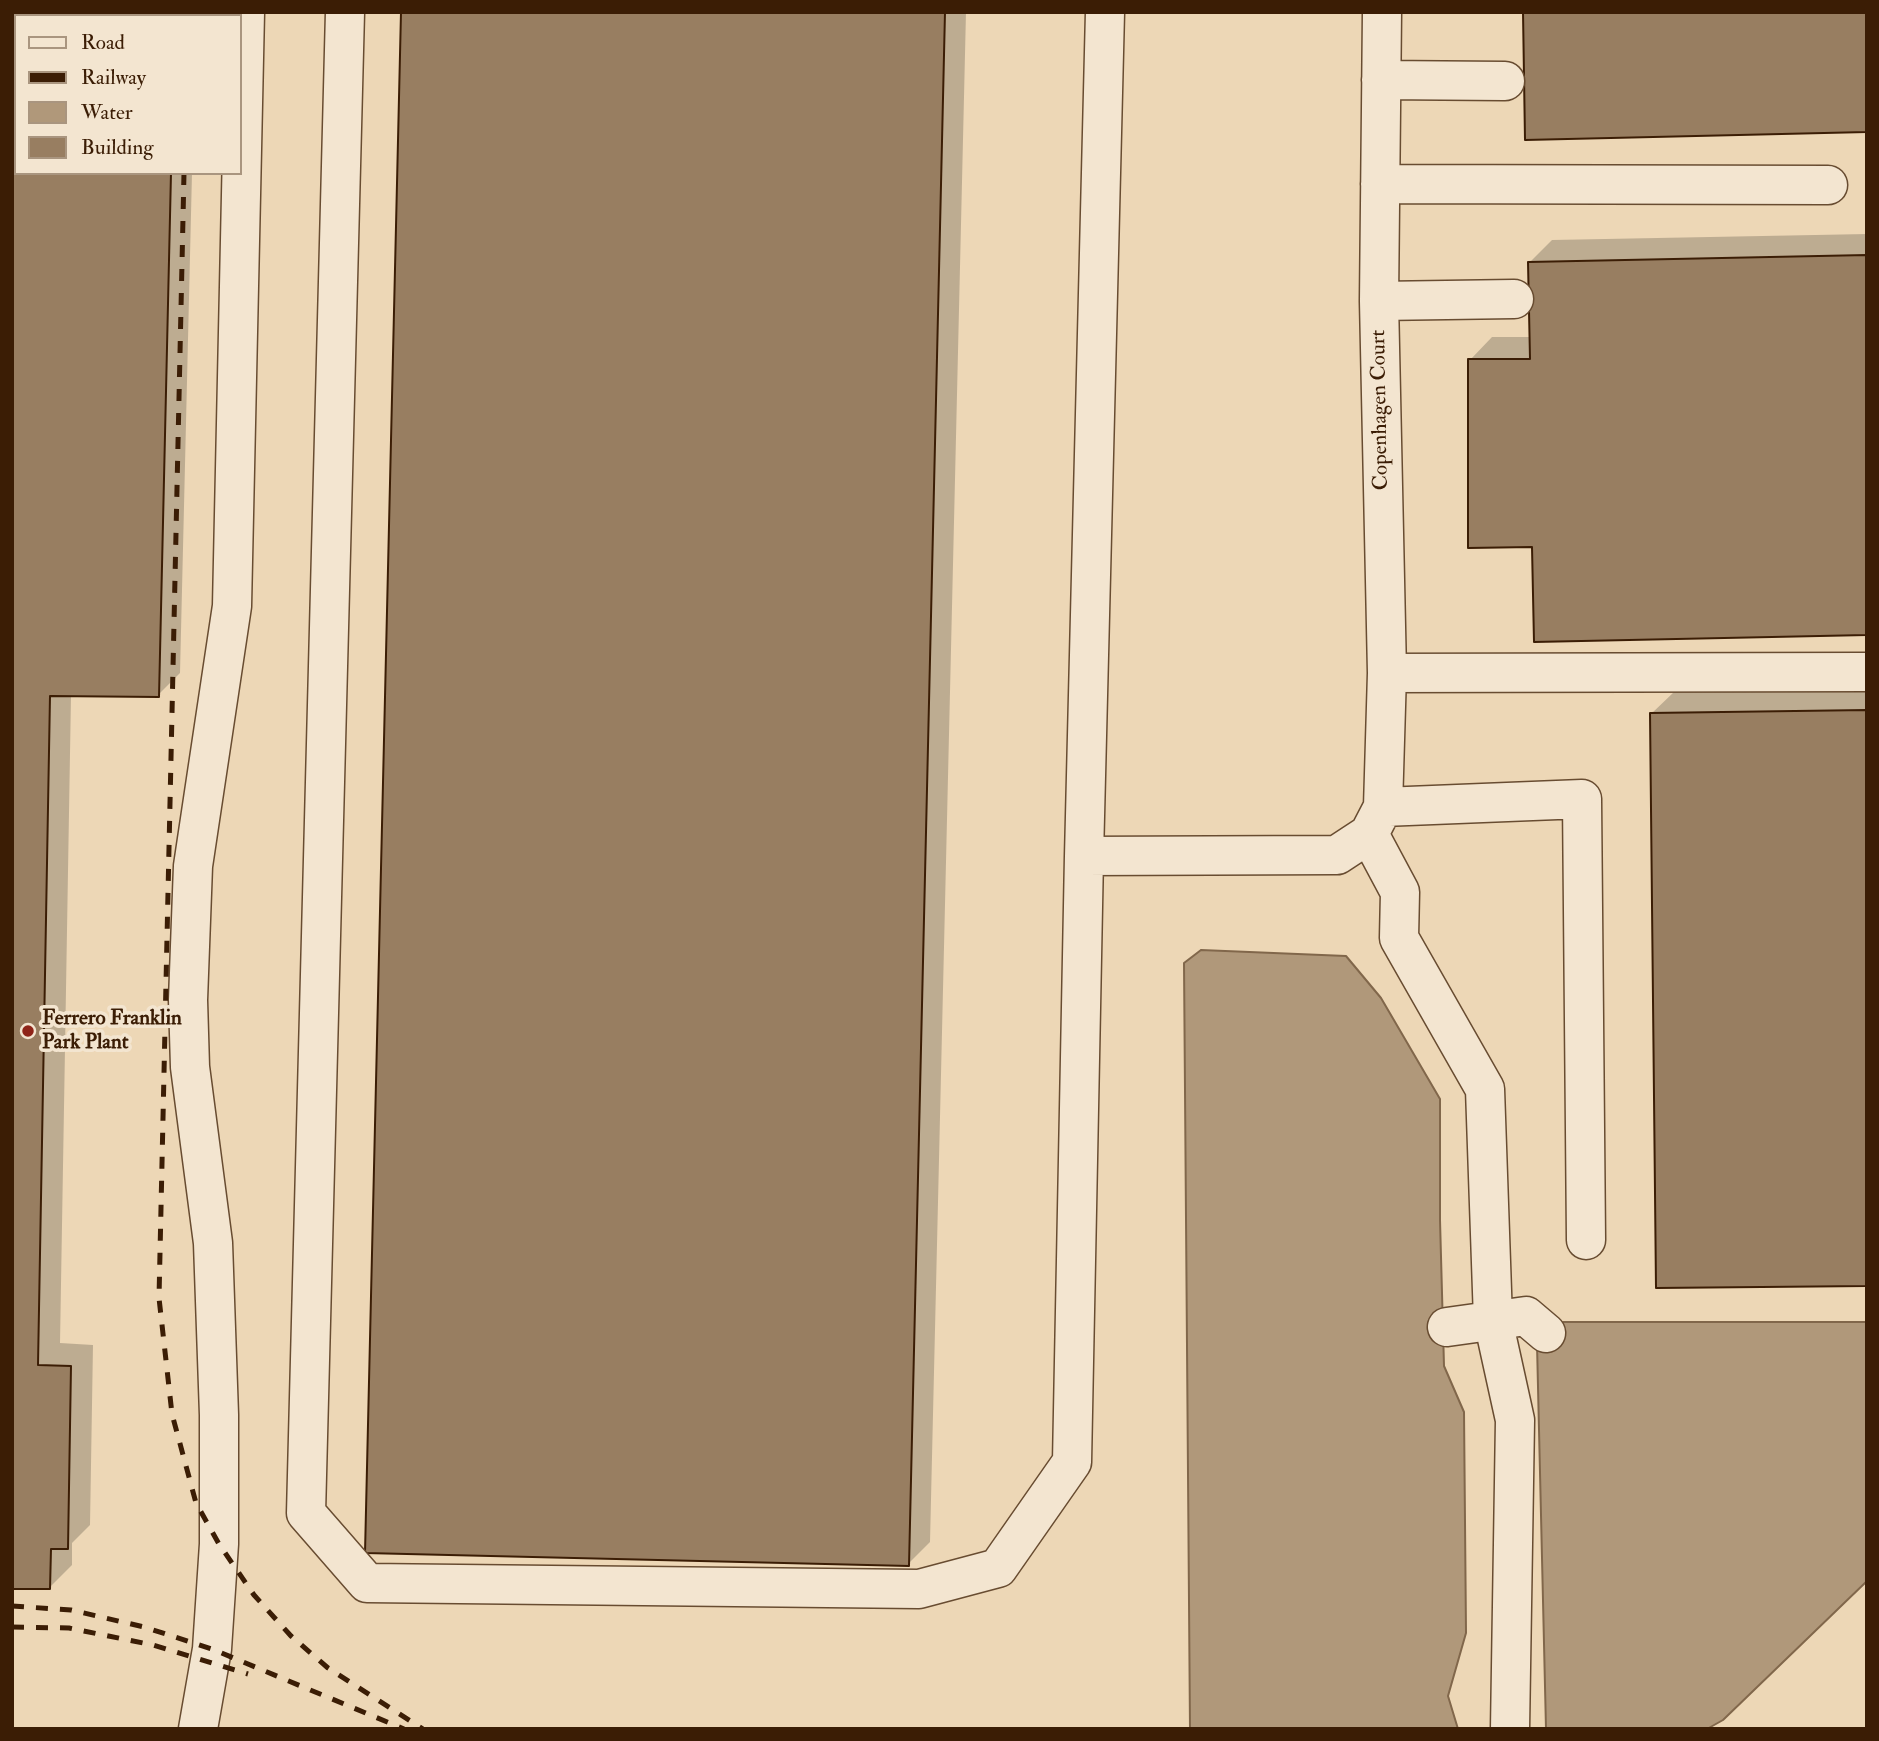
<!DOCTYPE html>
<html>
<head>
<meta charset="utf-8">
<style>
	body { margin:0 }
	#map { position:relative; width:1879px; height:1741px; overflow:hidden; background:#edd7b6; font-family:"IM FELL Double Pica",serif }
	canvas { display:block }
	.frame { position:absolute; inset:0; border:14px solid #3b1d05; pointer-events:none }
	.legend { position:absolute; left:14px; top:14px; width:228px; height:161px; box-sizing:border-box; background:#f3e5d0; border:2px solid #a9957f; margin:0; padding:9px 12px; list-style:none; font-size:21px; color:#3b1d05 }
	.legend li { display:flex; align-items:center; gap:14px; height:35px }
	.legend b { width:35px; border:2px solid #a9957f }
</style>
</head>
<body>
<div id="map">
<canvas width="1879" height="1741"></canvas>
<div class="frame"></div>
<ul class="legend">
<li><b style="height:9px;background:#f3e5d0"></b>Road</li>
<li><b style="height:9px;background:#3b1d05"></b>Railway</li>
<li><b style="height:19px;background:#b0987a"></b>Water</li>
<li><b style="height:19px;background:#987e61"></b>Building</li>
</ul>
</div>
<script>
const c = document.querySelector('canvas').getContext('2d');
c.lineJoin = 'round';
function fillPath(path, color) { c.fillStyle = color; c.fill(path, 'evenodd'); }
const toPath = rows => new Path2D(rows.map(r => 'M' + r).join(''));
function strokePath(path, color, width, dash) { c.strokeStyle = color; c.lineWidth = width; c.lineCap = dash ? 'butt' : 'round'; c.setLineDash(dash || []); c.stroke(path); }
function drawText(font, color, halo, rows, align = 'center') {
  c.font = font + ' "IM FELL Double Pica",serif'; c.lineWidth = 7; c.setLineDash([]); c.textBaseline = 'middle'; c.strokeStyle = halo; c.fillStyle = color; for (const [text, x, y, turn = 0] of rows) {
    c.save(); c.translate(x, y); c.rotate((+turn || 0) * Math.PI / 180); c.textAlign = isNaN(turn) ? turn : align; if (halo) c.strokeText(text, 0, 0); c.fillText(text, 0, 0); c.restore();
  }
}
const water = toPath([
	[1201,950,1346,956,1381,998,1440,1099,1440,1220,1444,1366,1464,1412,1466,1633,1448,1696,1458,1729,1190,1729,1184,963,1201,950],
	[1563,1322,1867,1322,1867,1581,1723,1720,1707,1729,1546,1729,1537,1344,1563,1322]
]);
const shadow = toPath([
	[12,12,195,12,195,16,16,16,16,173,192,173,180,673,158,695,71,695,60,1343,93,1345,90,1525,72,1543,72,1565,49,1588,12,1587],
	[403,12,966,12,930,1542,908,1564],
	[1867,234,1867,633,1533,545,1470,360,1492,337,1531,337,1530,262,1552,240],
	[1867,689,1867,1285,1651,714,1674,692]
]);
const building = toPath([
	[12,12,174,12,174,16,16,16,16,173,171,173,159,697,50,696,38,1365,71,1366,68,1549,51,1549,50,1589,12,1589,12,12],
	[401,12,945,12,909,1566,365,1553,401,12],
	[1523,12,1867,12,1867,132,1525,140,1523,12],
	[1867,255,1867,635,1534,642,1532,547,1468,548,1468,359,1530,359,1528,262,1867,255],
	[1867,710,1867,1286,1656,1288,1650,713,1867,710]
]);
const minor = toPath([
	[345,12,306,1513,367,1583,919,1589,998,1568,1072,1462,1084,856,1337,855,1369,834,1383,807,1387,673,1379,301,1382,12],
	[1381,80,1505,81],
	[1380,184,1828,185],
	[1379,301,1514,299],
	[1387,673,1867,672],
	[1383,807,1582,799,1586,1240],
	[1369,834,1400,892,1399,938,1485,1089,1493,1320,1515,1420,1510,1729],
	[1084,856,1105,12],
	[1447,1327,1526,1316,1546,1333],
	[198,1729,212,1649,219,1544,219,1415,213,1243,190,1067,188,1000,193,866,232,606,245,12]
]);
const rail = toPath([
	[187,16,188,12],
	[184,173,159,1298,172,1414,196,1503,219,1544,254,1595,291,1636,328,1668,423,1729],
	[12,1606,71,1610,144,1627,212,1649,404,1729],
	[12,1627,69,1628,153,1645,248,1674]
]);
const markers = [
	[28,1031,7,"#8f2418"]
];
const streetNames = [
	["Copenhagen Court",1381,410,-91]
];
const poiNames = [
	["Ferrero Franklin",42,1019],
	["Park Plant",42,1043]
];
fillPath(water, '#b0987a');
strokePath(water, '#81674b', 2);
fillPath(shadow, '#0003');
fillPath(building, '#987e61');
strokePath(building, '#3b1d05', 2);
strokePath(minor, '#684c31', 41);
strokePath(minor, '#f3e5d0', 38);
strokePath(rail, '#3b1d05', 5, [12, 12]);
for (const [x, y, r, color] of markers) { const dot = new Path2D(); dot.arc(x, y, r, 0, 2 * Math.PI); c.fillStyle = color; c.fill(dot); strokePath(dot, '#f3e5d0', 2.5); }
drawText('21px', '#3b1d05', '#f3e5d0', streetNames);
drawText('bold 21px', '#3b1d05', '#f3e5d0', poiNames, 'left');
</script>
</body>
</html>
